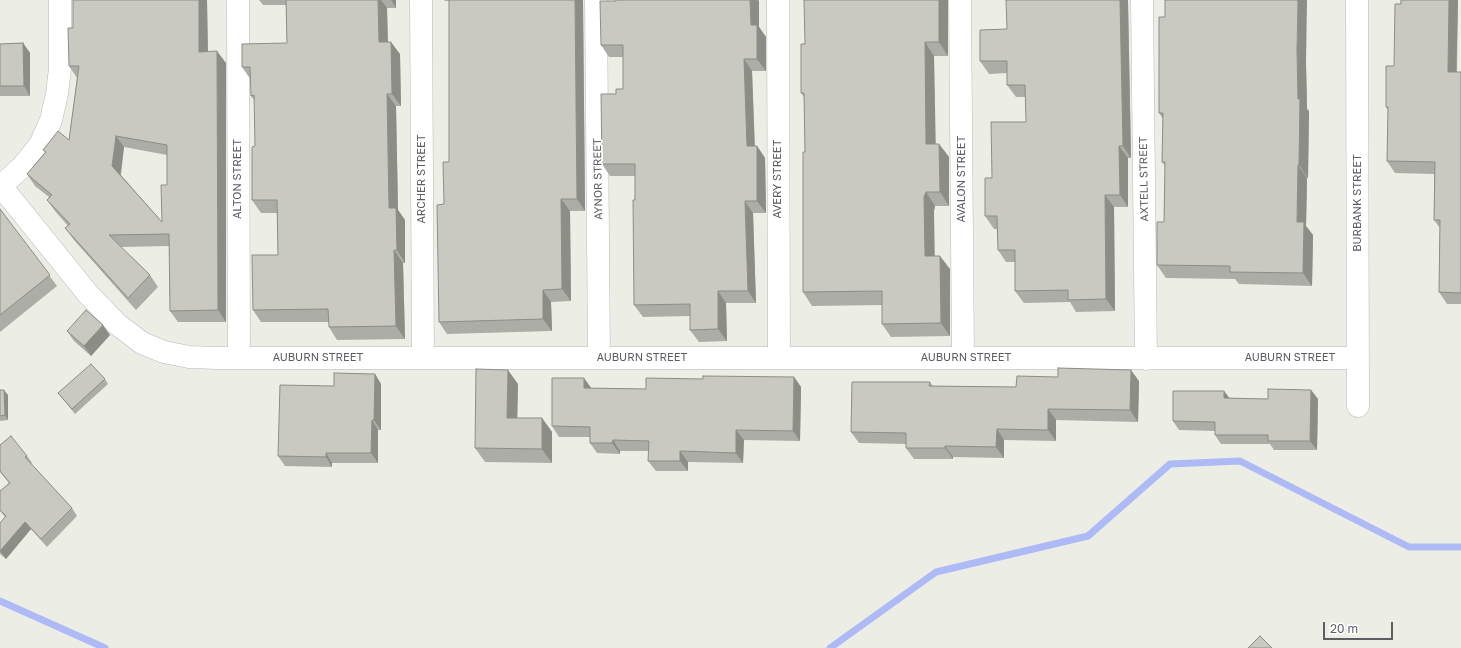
<!DOCTYPE html>
<html>
<head>
<meta charset="utf-8">
<style>
	body { margin:0 }
	#map { position:relative; width:1461px; height:648px; overflow:hidden; background:#eceee5; font-family:"Golos Text",sans-serif }
	canvas { display:block }
	.scale { position:absolute; left:1323px; top:622px; width:70px; height:18px; box-sizing:border-box; border:2px solid #5d5d64; border-top:0; padding-left:5px; font-size:12px; line-height:14px; white-space:nowrap; color:#5d5d64; -webkit-text-stroke:3px #fff; paint-order:stroke }
</style>
</head>
<body>
<div id="map">
<canvas width="1461" height="648"></canvas>
<div class="scale">20 m</div>
</div>
<script>
const c = document.querySelector('canvas').getContext('2d');
c.lineJoin = 'round';
const toPath = rows => new Path2D(rows.map(r => 'M' + r).join(''));
function strokePath(path, color, width, dash) { c.strokeStyle = color; c.lineWidth = width; c.lineCap = dash ? 'butt' : 'round'; c.setLineDash(dash || []); c.stroke(path); }
function fillPath(path, color) { c.fillStyle = color; c.fill(path, 'evenodd'); }
function drawText(font, color, halo, rows, align = 'center') {
  c.font = font + ' "Golos Text",sans-serif'; c.lineWidth = 3.5; c.setLineDash([]); c.textBaseline = 'middle'; c.strokeStyle = halo; c.fillStyle = color; for (const [text, x, y, turn = 0] of rows) {
    c.save(); c.translate(x, y); c.rotate((+turn || 0) * Math.PI / 180); c.textAlign = isNaN(turn) ? turn : align; if (halo) c.strokeText(text, 0, 0); c.fillText(text, 0, 0); c.restore();
  }
}
const stream = toPath([
	[0,601,105,648],
	[830,648,936,572,1088,536,1170,464,1240,461,1409,547,1461,547]
]);
const minor = toPath([
	[238,0,239,358],
	[421,0,423,358],
	[596,0,599,358],
	[778,0,779,358],
	[960,0,963,358],
	[1142,0,1146,359],
	[1357,0,1358,406],
	[0,185,88,294,117,324,142,343,164,352,189,357,218,358,1358,358],
	[1,186,22,167,40,145,51,120,57,94,60,68,60,0]
]);
const wall = toPath([
	[73,0,207,0,208,51,226,63,226,322,178,322,170,311,169,246,121,247,150,275,158,287,136,310,74,240,65,228,68,226,55,211,47,200,49,197,35,186,27,174,45,152,43,150,69,140,77,78,69,66,73,28],
	[124,147,167,155,167,185,162,222,121,175],
	[259,0,396,0,396,8,387,8,388,42,400,54,401,106,396,106,398,210,405,220,405,263,403,263,405,339,337,340,329,327,329,322,261,322,253,310,278,255,277,213,261,213,252,200,255,146,255,101,251,96,251,80,242,67,287,43,286,5,263,5],
	[444,0,583,0,585,211,570,211,571,301,551,302,552,331,447,334,439,322,444,204,449,162,449,1,445,1],
	[616,0,758,0,759,1,759,27,766,37,766,71,752,71,755,146,757,146,765,158,766,213,753,213,756,303,726,303,727,341,699,342,690,330,690,316,643,317,634,305,635,176,610,176,602,164,616,94,623,89,623,57,609,57,601,45],
	[948,0,948,56,934,56,935,144,939,144,949,157,949,206,935,206,934,211,934,256,950,269,950,336,891,337,882,324,882,305,812,306,803,292,805,152,804,97,801,93,805,44],
	[1128,0,1131,158,1128,158,1128,207,1114,207,1115,311,1076,312,1070,302,1024,303,1015,291,1015,262,1006,262,998,250,997,229,994,229,985,216,992,178,1026,122,1026,97,1016,97,1007,85,1007,73,989,74,980,61,1007,29],
	[1401,0,1458,0,1457,72,1461,72,1461,304,1447,304,1439,292,1440,228,1434,220,1434,174,1395,173,1387,161,1388,110,1386,107,1394,66],
	[23,43,30,53,30,96,0,96,0,44],
	[1306,63,1307,109,1309,111,1308,178,1307,178,1306,226,1313,235,1312,286,1239,284,1235,279,1166,278,1157,265,1164,222,1165,166,1162,162,1163,119,1159,113],
	[0,209,57,286,0,332],
	[67,331,110,335,91,356,74,341],
	[375,374,381,384,381,430,378,430,378,463,332,463,332,467,285,466,278,456,334,386],
	[794,377,801,387,800,441,744,440,743,463,688,462,688,471,656,471,648,461,649,451,620,451,620,454,597,453,590,443,590,437,559,437,552,426,591,388,646,389,703,379],
	[105,379,108,384,75,414,58,393],
	[1139,381,1138,422,1056,420,1056,441,1004,440,1004,458,953,457,953,459,914,459,906,448,906,444,859,443,851,432,930,382,933,386,1016,387],
	[518,384,517,418,542,418,552,432,552,463,485,462,475,448],
	[0,390,8,395,8,420,0,421],
	[1311,390,1318,399,1317,450,1274,450,1270,444,1221,444,1215,435,1215,431,1179,430,1173,421,1224,391,1229,398,1268,399],
	[0,445,27,456,32,463,31,464,72,508,77,516,47,547,31,529,6,559,0,554,0,523,5,517,0,511,0,491,9,483,0,472]
]);
const shadedWall = toPath([
	[199,0,207,0,208,63,199,52],
	[378,0,381,0,387,8,388,55,379,42],
	[391,0,396,0,396,8],
	[575,0,583,0,585,211,577,199],
	[750,0,758,0,759,1,759,27,766,37,766,71,757,59,751,25],
	[939,0,948,0,948,56,939,42],
	[1120,0,1128,0,1131,158,1123,146],
	[1298,0,1307,0,1306,63,1307,109,1309,111,1308,178,1299,165,1297,50],
	[1449,0,1458,0,1456,84,1448,72],
	[391,42,400,54,401,106,392,94],
	[925,42,934,56,936,157,926,144],
	[23,43,30,53,30,96,24,86],
	[217,51,226,63,226,322,218,310],
	[744,59,752,71,755,158,747,146],
	[387,94,396,106,398,210,405,220,405,263,397,250,389,208],
	[116,136,124,147,120,178,112,166],
	[939,144,949,157,949,206,940,192],
	[757,146,765,158,766,213,757,201],
	[1119,146,1128,158,1128,207,1120,195],
	[1298,165,1307,178,1306,226,1313,235,1312,286,1303,273,1297,222],
	[926,192,935,206,934,211,935,270,925,256,924,197],
	[1105,195,1114,207,1115,311,1106,299],
	[561,199,570,211,571,301,562,289],
	[745,201,753,213,756,303,748,291],
	[394,250,403,263,405,339,396,326],
	[940,256,950,269,950,336,941,323],
	[543,290,551,302,552,331,543,319],
	[718,291,726,303,727,341,718,329],
	[103,325,110,335,91,356,84,346],
	[508,370,518,384,517,432,507,418],
	[1131,370,1139,381,1138,422,1130,410],
	[375,374,381,384,381,430,374,420],
	[794,377,801,387,800,441,793,431],
	[584,378,592,389,584,388],
	[4,390,8,395,8,420,5,415],
	[1311,390,1318,399,1317,450,1310,441],
	[1224,391,1231,400,1224,398],
	[1048,409,1056,420,1056,441,1048,430],
	[542,418,552,432,552,463,542,449],
	[372,420,378,430,378,463,371,453],
	[997,429,1004,440,1004,458,996,447],
	[736,430,744,440,743,463,736,453],
	[613,440,620,451,620,454,612,443],
	[945,446,953,457,953,459,945,448],
	[680,451,688,462,688,471,680,461],
	[326,453,332,463,332,467,326,457],
	[25,522,31,529,6,559,0,551]
]);
const building = toPath([
	[73,0,199,0,199,52,217,51,218,310,170,311,169,234,109,235,150,275,128,298,65,228,70,224,47,200,52,195,27,174,46,152,43,150,58,131,69,140,79,66,69,66,68,28,73,28,73,0],
	[116,136,167,145,167,185,161,185,162,222,112,166,116,136],
	[286,0,378,0,379,42,391,42,392,94,387,94,389,208,396,208,397,250,394,250,396,326,329,327,328,309,253,310,252,255,278,255,277,200,252,200,252,147,255,146,254,95,251,96,250,67,242,67,242,44,287,43,286,0],
	[449,0,575,0,577,199,561,199,562,289,543,290,543,319,439,322,437,205,444,204,443,162,449,162,449,0],
	[616,0,750,0,751,25,757,25,757,59,744,59,747,146,757,146,757,201,745,201,748,291,718,291,718,329,690,330,690,304,634,305,633,200,635,200,635,164,602,164,601,94,616,94,616,89,623,89,623,45,601,45,600,1,616,1,616,0],
	[804,0,939,0,939,42,925,42,926,144,939,144,940,192,926,192,924,197,925,256,940,256,941,323,882,324,882,291,803,292,803,152,805,152,804,93,801,93,801,44,805,44,804,0],
	[1006,0,1120,0,1123,146,1119,146,1120,195,1105,195,1106,299,1068,300,1068,290,1015,291,1015,250,998,250,997,216,985,216,985,178,992,178,991,122,1026,122,1025,85,1007,85,1007,61,980,61,980,30,1007,29,1006,0],
	[1165,0,1298,0,1297,50,1298,99,1300,99,1299,165,1298,165,1297,222,1304,222,1303,273,1230,272,1230,266,1157,265,1157,222,1164,222,1165,162,1162,162,1163,113,1159,113,1159,17,1165,17,1165,0],
	[1401,0,1449,0,1448,72,1461,72,1461,293,1439,292,1440,220,1434,220,1435,162,1387,161,1388,107,1386,107,1386,66,1394,66,1395,4,1401,4,1401,0],
	[23,43,24,86,0,86,0,44,23,43],
	[0,209,50,275,0,315,0,209],
	[86,310,103,325,84,346,67,331,86,310],
	[91,364,105,379,72,409,58,393,91,364],
	[1058,368,1131,370,1130,410,1048,409,1048,430,997,429,996,447,945,446,945,448,906,448,906,433,851,432,852,382,930,382,929,386,1016,387,1017,376,1058,377,1058,368],
	[476,369,508,370,507,418,542,418,542,449,475,448,476,369],
	[334,373,375,374,374,420,372,420,371,453,326,453,326,457,278,456,280,385,334,386,334,373],
	[703,376,794,377,793,431,736,430,736,453,680,451,680,461,648,461,649,441,613,440,612,443,590,443,590,427,552,426,552,378,584,378,584,388,646,389,646,378,703,379,703,376],
	[1268,389,1311,390,1310,441,1268,441,1268,435,1215,435,1215,422,1173,421,1173,391,1224,391,1224,398,1268,399,1268,389],
	[0,390,4,390,5,415,0,416,0,390],
	[11,436,27,456,25,457,72,508,41,539,25,522,0,551,0,523,6,516,0,510,0,491,10,483,0,471,0,445,11,436],
	[1260,636,1272,648,1248,648,1260,636]
]);
const streetNames = [
	["ALTON STREET",238,179,-90],
	["ARCHER STREET",422,179,-90],
	["AYNOR STREET",598,179,-91],
	["AVERY STREET",778,179,-90],
	["AVALON STREET",962,179,-90],
	["AXTELL STREET",1144,179,-91],
	["BURBANK STREET",1358,203,-90],
	["AUBURN STREET",318,358],
	["AUBURN STREET",642,358],
	["AUBURN STREET",966,358],
	["AUBURN STREET",1290,358]
];
strokePath(stream, '#aebaf5', 7);
strokePath(minor, '#b8b7be', 23);
strokePath(minor, '#fff', 22);
fillPath(wall, '#adada7');
fillPath(shadedWall, '#8d8d88');
fillPath(building, '#c9c9c2');
strokePath(building, '#8d8d88', 1);
drawText('11px', '#5d5d64', '#fff', streetNames);
</script>
</body>
</html>
